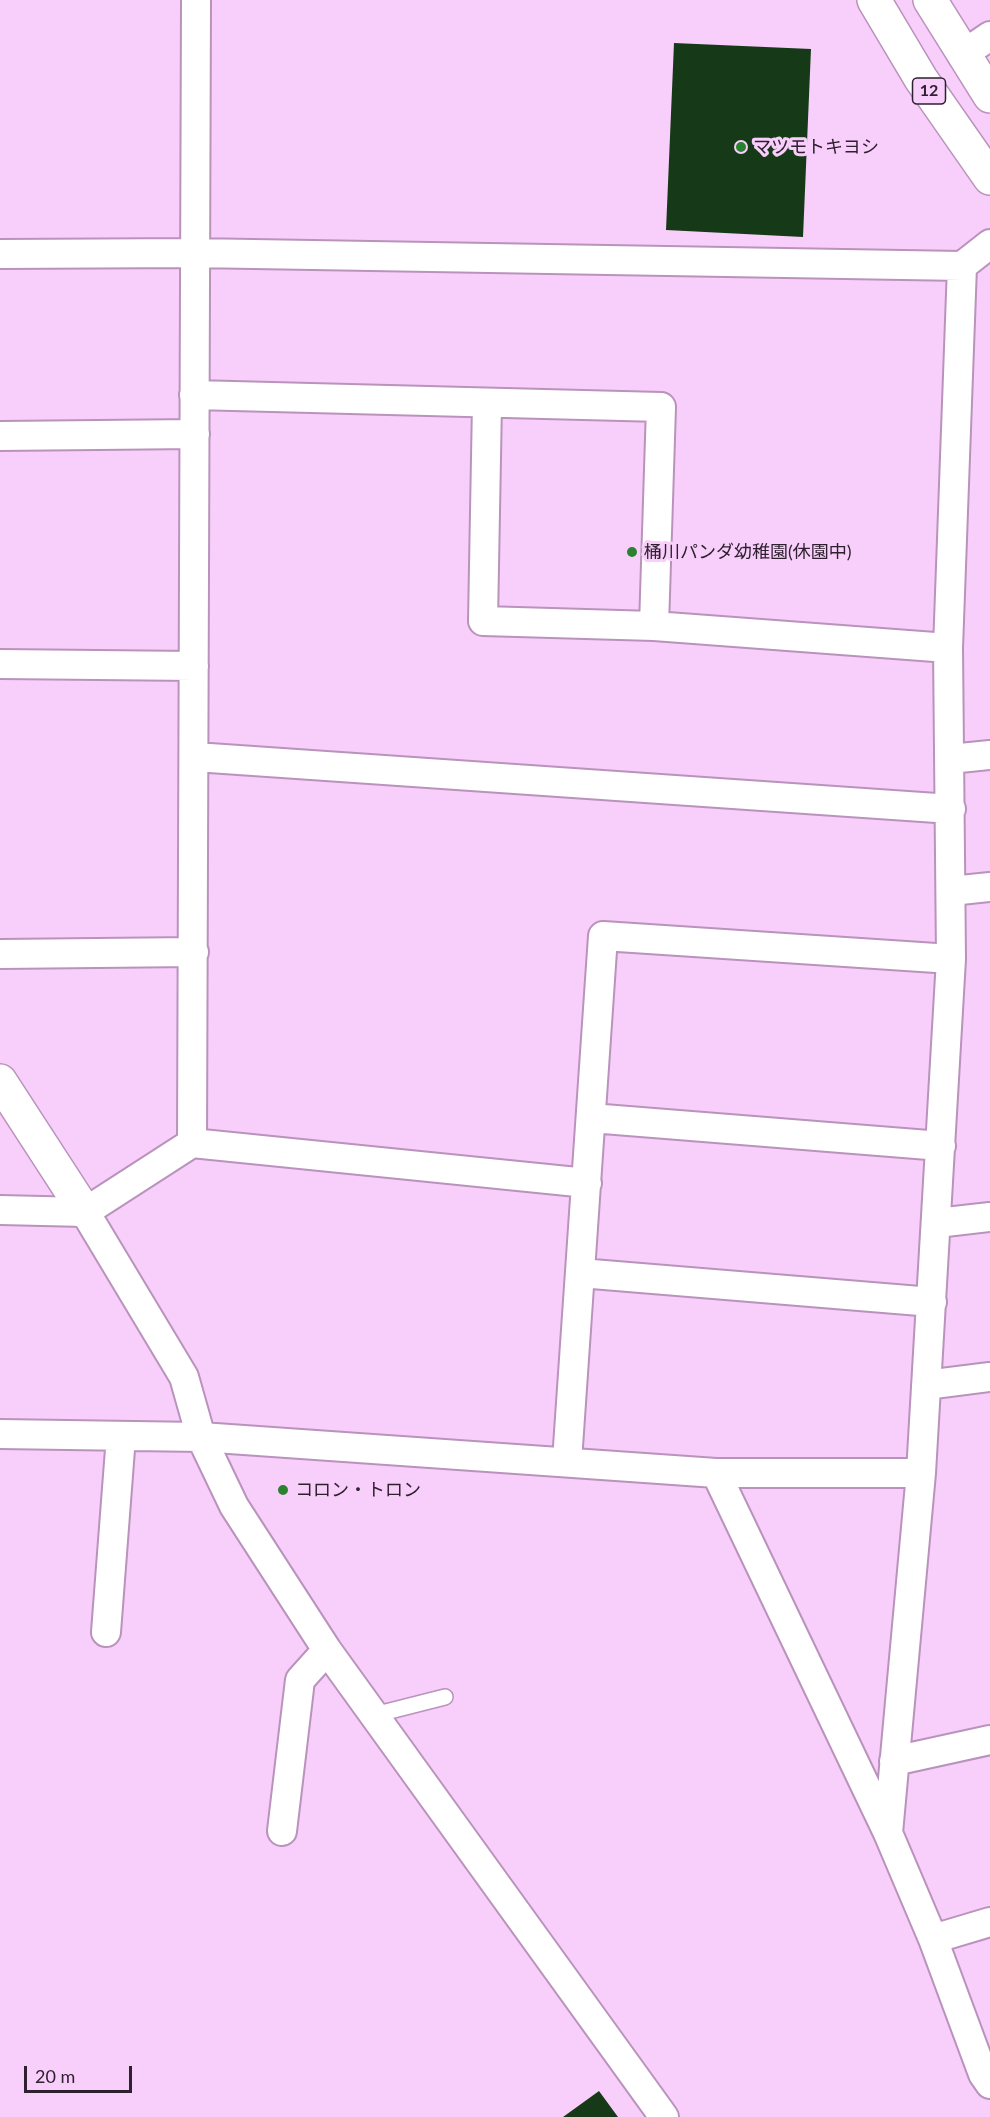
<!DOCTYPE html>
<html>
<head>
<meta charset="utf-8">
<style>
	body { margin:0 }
	#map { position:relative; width:990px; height:2117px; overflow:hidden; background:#f8cffa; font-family:Lato,sans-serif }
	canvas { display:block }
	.scale { position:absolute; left:24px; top:2066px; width:108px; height:27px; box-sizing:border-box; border:3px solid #2f2030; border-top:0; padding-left:8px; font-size:18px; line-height:21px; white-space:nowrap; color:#2f2030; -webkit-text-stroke:4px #f8cffa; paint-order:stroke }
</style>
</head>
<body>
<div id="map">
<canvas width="990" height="2117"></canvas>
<div class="scale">20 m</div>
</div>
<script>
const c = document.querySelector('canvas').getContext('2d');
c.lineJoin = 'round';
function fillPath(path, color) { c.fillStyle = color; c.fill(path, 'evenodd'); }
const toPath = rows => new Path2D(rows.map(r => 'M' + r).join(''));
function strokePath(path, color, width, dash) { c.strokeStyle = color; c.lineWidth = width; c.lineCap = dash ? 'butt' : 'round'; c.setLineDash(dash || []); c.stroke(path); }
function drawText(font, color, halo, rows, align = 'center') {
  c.font = font + ' Lato,"Noto Sans JP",sans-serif'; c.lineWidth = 6; c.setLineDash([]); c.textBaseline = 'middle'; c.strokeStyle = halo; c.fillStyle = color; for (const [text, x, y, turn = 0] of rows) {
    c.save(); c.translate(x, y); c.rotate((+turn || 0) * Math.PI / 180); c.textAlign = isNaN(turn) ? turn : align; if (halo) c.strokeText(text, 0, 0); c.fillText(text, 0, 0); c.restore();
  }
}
const building = toPath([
	[674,43,811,49,803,237,666,230],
	[599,2091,618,2117,563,2117]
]);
const service = toPath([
	[374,1715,445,1697]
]);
const minor = toPath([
	[196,0,192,1143,85,1212,184,1377,201,1437,234,1506,327,1650,664,2117],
	[962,55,990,36],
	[0,254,194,253,962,266,990,244],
	[194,395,661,407,654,626],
	[487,403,483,621,654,626,948,648],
	[0,436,195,434],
	[0,664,194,666],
	[195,757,951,809],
	[950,759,990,755],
	[951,891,990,887],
	[0,954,194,952],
	[591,1118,941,1146],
	[192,1143,587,1183],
	[0,1210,85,1212],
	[937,1223,990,1217],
	[580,1273,932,1302],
	[926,1385,990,1377],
	[0,1434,201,1437,716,1473,921,1473],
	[567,1461,603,936,951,959],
	[716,1473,888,1833,933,1939,983,2074,990,2084],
	[106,1632,121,1436],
	[894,1761,990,1740],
	[282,1831,300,1680,327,1650],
	[888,1833,921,1473,951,959,948,648,962,266],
	[933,1939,990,1922]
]);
const tertiary = toPath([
	[0,1081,85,1212]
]);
const primary = toPath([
	[874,0,921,79,990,178],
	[930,0,990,96]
]);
const markers = [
	[741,147,6,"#2a8230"],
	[632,552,6,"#2a8230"],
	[283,1490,6,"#2a8230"]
];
const shields = [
	[929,91,33]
];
const shieldNames = [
	["12",929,91]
];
const poiNames = [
	["マツモトキヨシ",753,147],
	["桶川パンダ幼稚園(休園中)",644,552],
	["コロン・トロン",295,1490]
];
fillPath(building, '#163a18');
strokePath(service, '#b993bc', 18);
strokePath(minor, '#b993bc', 32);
strokePath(tertiary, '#b993bc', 36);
strokePath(primary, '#b993bc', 36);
strokePath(service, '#fff', 15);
strokePath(minor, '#fff', 28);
strokePath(tertiary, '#fff', 33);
strokePath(primary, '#fff', 33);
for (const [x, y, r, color] of markers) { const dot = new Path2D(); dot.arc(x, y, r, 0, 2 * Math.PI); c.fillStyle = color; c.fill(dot); strokePath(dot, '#f8cffa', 2); }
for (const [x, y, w] of shields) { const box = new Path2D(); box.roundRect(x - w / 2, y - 13, w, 26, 4.5); c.fillStyle = '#f8cffa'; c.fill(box); strokePath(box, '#2f2030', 1.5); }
drawText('bold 16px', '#2f2030', null, shieldNames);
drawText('18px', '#2f2030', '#f8cffa', poiNames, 'left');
</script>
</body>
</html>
